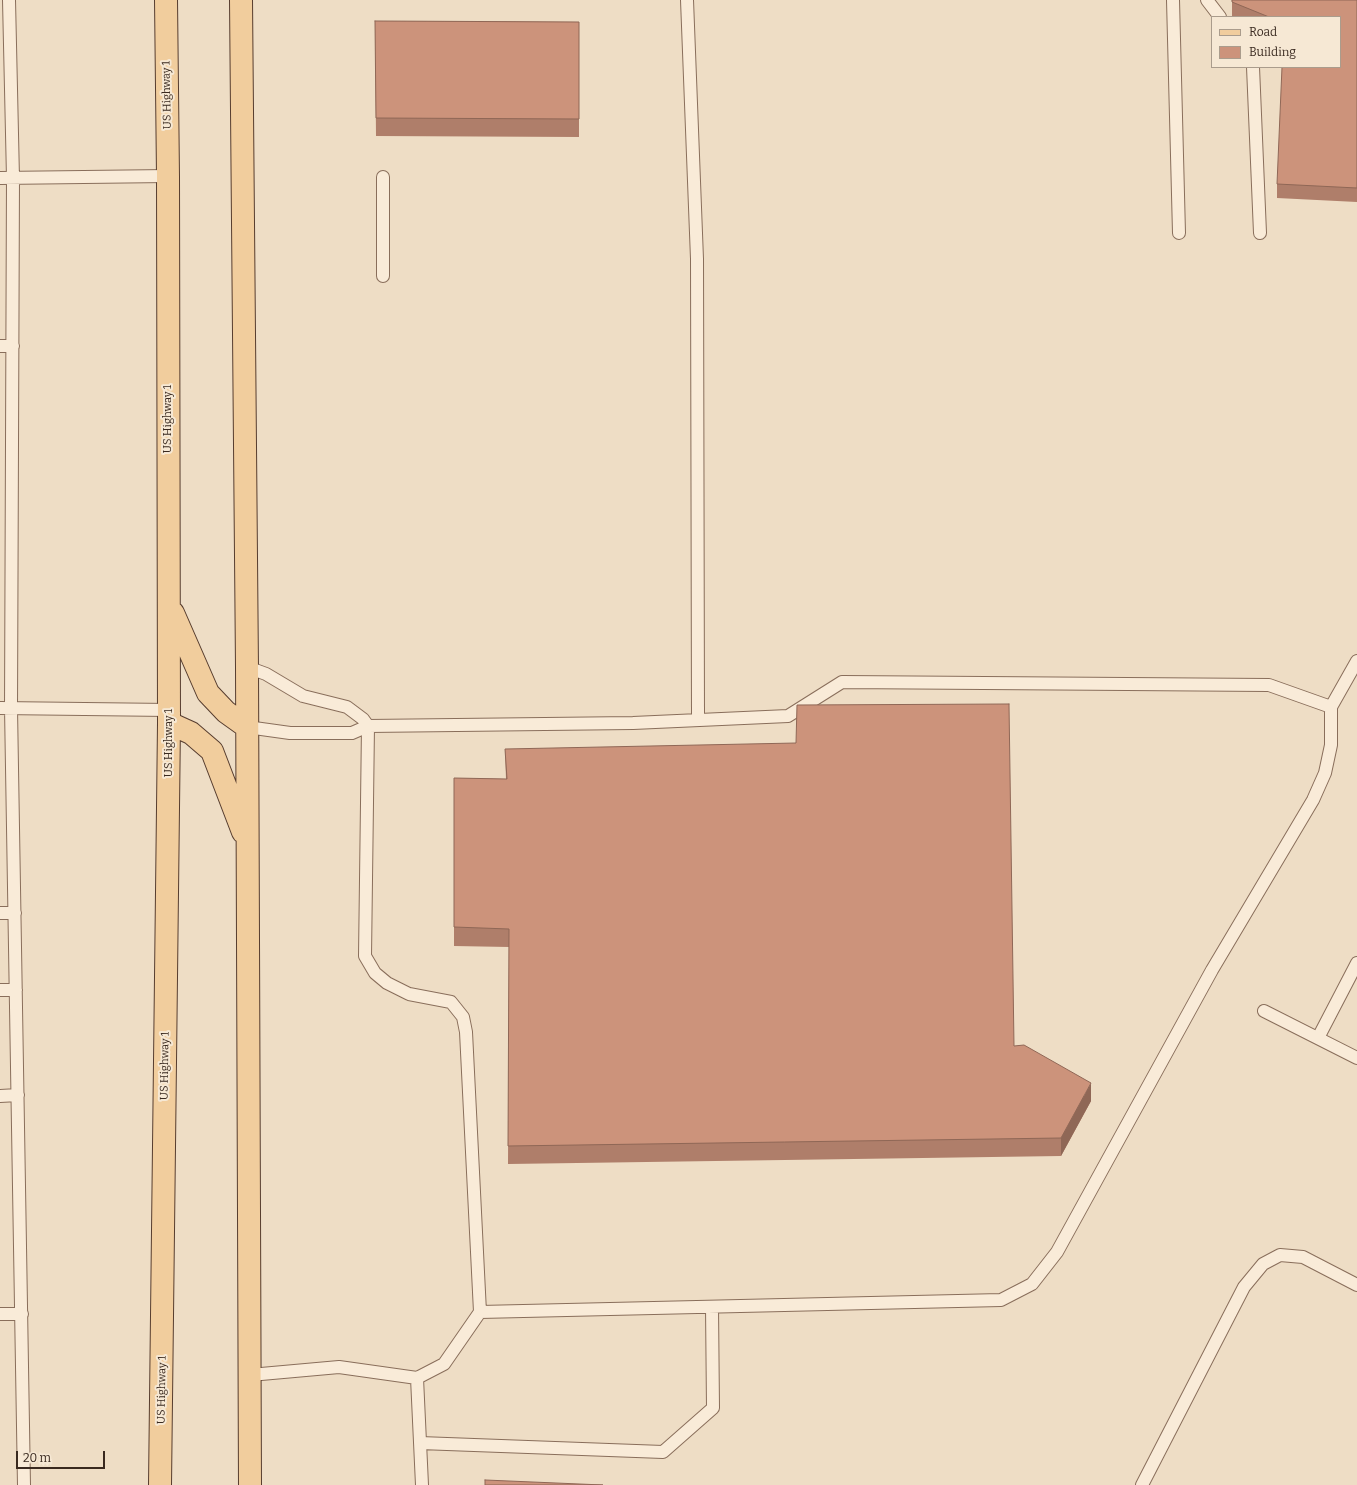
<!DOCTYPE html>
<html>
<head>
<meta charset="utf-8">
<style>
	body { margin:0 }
	#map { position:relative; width:1357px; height:1485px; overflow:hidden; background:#eeddc5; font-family:Bitter,serif }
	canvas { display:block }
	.legend { position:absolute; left:1211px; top:16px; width:130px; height:52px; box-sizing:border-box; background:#f6e8d4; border:1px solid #aa9c8c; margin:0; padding:5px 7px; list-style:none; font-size:12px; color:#39291f }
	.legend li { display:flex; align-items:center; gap:8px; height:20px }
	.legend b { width:20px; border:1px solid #aa9c8c }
	.scale { position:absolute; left:16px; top:1451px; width:89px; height:18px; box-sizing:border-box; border:2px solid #39291f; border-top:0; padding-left:5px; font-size:12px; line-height:14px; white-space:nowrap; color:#39291f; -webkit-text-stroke:3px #f6e8d4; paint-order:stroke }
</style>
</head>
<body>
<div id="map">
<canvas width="1357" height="1485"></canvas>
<ul class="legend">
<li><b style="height:5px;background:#f1cd9d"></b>Road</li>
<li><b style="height:11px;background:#cc937b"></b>Building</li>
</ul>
<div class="scale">20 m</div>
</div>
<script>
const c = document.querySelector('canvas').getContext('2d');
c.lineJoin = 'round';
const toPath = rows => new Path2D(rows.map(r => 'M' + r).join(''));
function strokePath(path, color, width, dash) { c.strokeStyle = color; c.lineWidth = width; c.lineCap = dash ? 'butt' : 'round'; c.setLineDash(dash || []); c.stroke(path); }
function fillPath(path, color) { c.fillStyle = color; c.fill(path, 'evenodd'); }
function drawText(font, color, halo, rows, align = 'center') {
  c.font = font + ' Bitter,serif'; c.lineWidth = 4; c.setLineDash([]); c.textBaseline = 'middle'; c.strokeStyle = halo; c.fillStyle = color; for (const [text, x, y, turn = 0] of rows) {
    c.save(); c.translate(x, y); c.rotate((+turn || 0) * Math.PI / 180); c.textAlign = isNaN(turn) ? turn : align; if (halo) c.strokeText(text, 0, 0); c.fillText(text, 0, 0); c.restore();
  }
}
const lane = toPath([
	[9,0,13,178,11,708,24,1485],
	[687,0,697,259,698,720],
	[1173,0,1179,233],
	[1207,0,1220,17],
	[1253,67,1260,233],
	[0,178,168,176],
	[383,276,383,177],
	[0,346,13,346],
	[247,667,266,674,303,696,347,707,363,719,368,726,365,956,375,973,387,983,409,994,451,1002,463,1017,466,1032,480,1312,444,1364,417,1378,339,1367,250,1375],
	[0,708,169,710],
	[247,727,290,733,352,733,368,726,633,723,788,716,842,682,1269,685,1331,707],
	[0,913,15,913],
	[0,990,16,990],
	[1264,1011,1357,1058],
	[1318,1038,1357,963],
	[0,1096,18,1095],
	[480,1312,1001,1300,1032,1284,1057,1252,1212,970,1313,800,1325,773,1331,745,1331,707,1357,661],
	[0,1314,22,1314],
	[417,1378,422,1485],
	[420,1443,663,1452,713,1408,712,1307],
	[1142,1485,1244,1287,1263,1264,1280,1255,1303,1257,1357,1285]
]);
const primary = toPath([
	[241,0,247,667,250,1485],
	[173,613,208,693,226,712,247,727],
	[169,723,191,733,212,751,243,832],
	[160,1485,169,723,168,176,166,0]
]);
const wall = toPath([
	[1232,0,1357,0,1357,202,1277,198,1277,184,1340,17,1234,17,1232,16],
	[375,21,579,22,579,137,376,136],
	[505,749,1014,1046,1091,1101,1061,1156,508,1164,509,947,454,946,454,778,506,779]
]);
const shadedWall = toPath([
	[1091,1083,1091,1101,1061,1156,1061,1138]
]);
const building = toPath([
	[1232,0,1357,0,1357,188,1277,184,1282,67,1340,67,1340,17,1269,17,1232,2,1232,0],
	[375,21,579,22,579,119,376,118,375,21],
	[1009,704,1014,1046,1024,1045,1091,1083,1061,1138,508,1146,509,929,454,927,454,778,507,779,505,749,796,743,797,705,1009,704],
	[485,1480,603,1485,485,1485,485,1480]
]);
const streetNames = [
	["US Highway 1",167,95,-91],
	["US Highway 1",168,419,-90],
	["US Highway 1",169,743,-90],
	["US Highway 1",165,1066,-89],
	["US Highway 1",162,1390,-89]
];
strokePath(lane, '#896e5b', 14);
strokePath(primary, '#573d2f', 24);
strokePath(lane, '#f9ebd8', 12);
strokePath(primary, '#f1cd9d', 22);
fillPath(wall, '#af7e6a');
fillPath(shadedWall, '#8f6756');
fillPath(building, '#cc937b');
strokePath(building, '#8f6756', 1);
drawText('11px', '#39291f', '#f6e8d4', streetNames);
</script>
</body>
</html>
